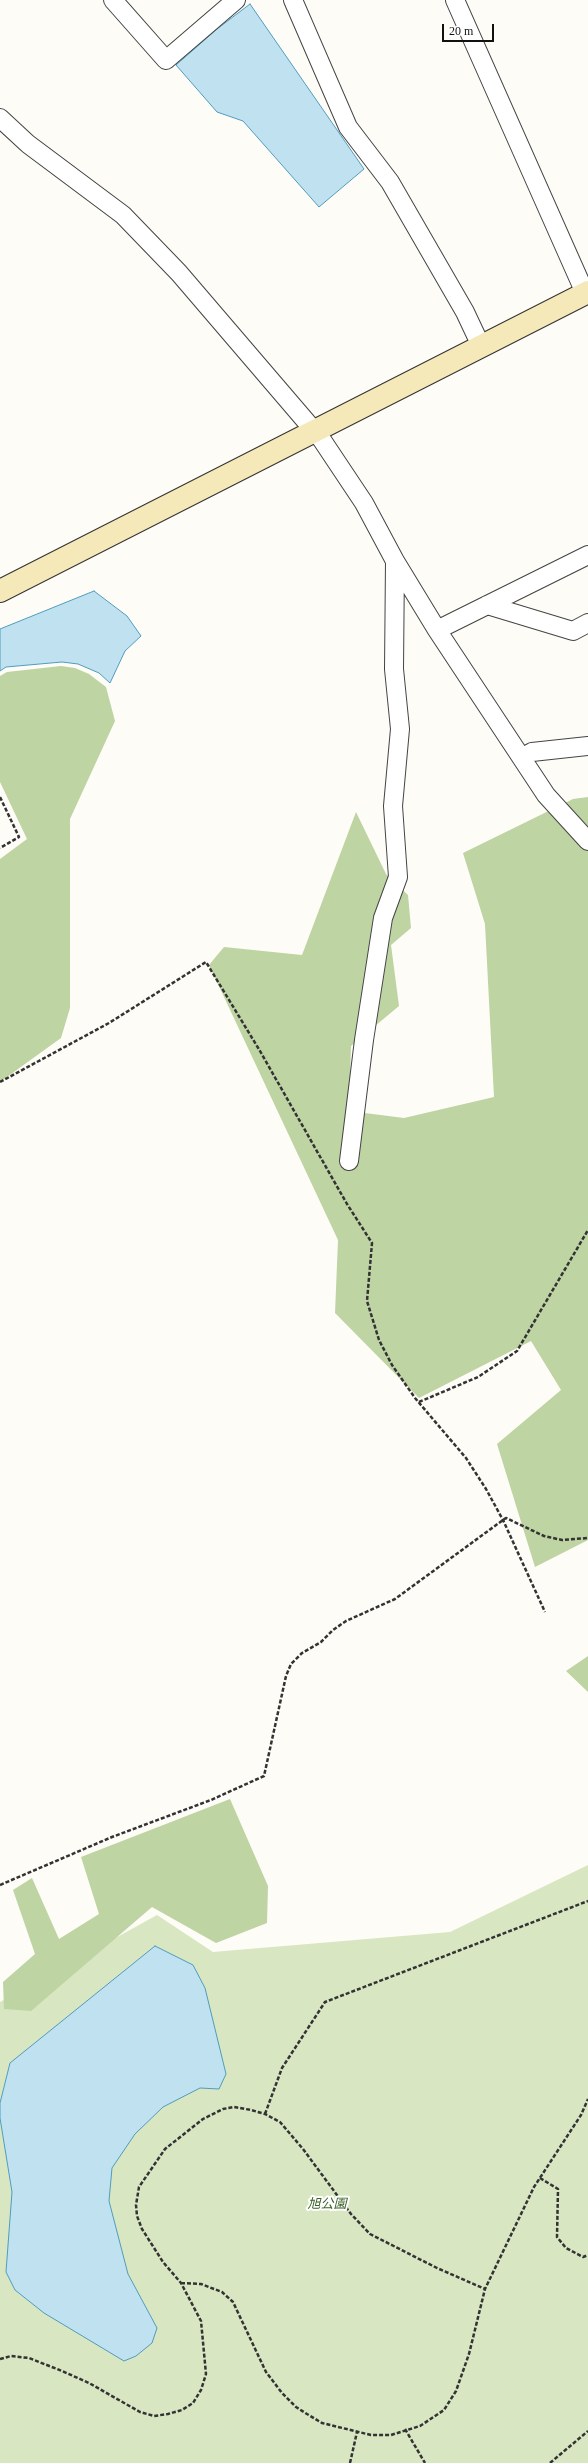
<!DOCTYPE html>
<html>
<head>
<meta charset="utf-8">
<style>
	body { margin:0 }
	#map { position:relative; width:588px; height:2463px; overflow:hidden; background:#fefcf6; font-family:Georgia,serif }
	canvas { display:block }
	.scale { position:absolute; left:442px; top:24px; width:52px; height:18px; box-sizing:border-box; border:2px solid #111; border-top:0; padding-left:5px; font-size:12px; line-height:14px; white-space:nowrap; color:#111; -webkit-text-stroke:3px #fff; paint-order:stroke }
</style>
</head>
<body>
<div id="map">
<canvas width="588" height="2463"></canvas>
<div class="scale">20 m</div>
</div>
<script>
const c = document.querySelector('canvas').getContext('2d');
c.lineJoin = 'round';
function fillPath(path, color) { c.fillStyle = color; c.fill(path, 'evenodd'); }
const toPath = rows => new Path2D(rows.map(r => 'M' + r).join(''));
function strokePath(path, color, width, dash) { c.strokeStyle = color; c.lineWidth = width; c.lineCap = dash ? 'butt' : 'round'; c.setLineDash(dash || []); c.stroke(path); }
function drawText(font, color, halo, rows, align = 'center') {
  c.font = font + ' Georgia,"Noto Sans JP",serif'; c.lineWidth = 4; c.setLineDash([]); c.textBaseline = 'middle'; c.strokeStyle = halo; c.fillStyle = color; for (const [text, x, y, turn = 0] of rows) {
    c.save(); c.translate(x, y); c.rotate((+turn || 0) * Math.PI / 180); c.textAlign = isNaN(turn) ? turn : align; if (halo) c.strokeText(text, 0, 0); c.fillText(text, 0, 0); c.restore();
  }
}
const green = toPath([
	[588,1865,588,2463,0,2463,0,2002,157,1915,213,1952,450,1932]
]);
const forest = toPath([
	[61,666,75,668,89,674,106,687,115,721,70,819,70,1008,61,1038,0,1082,0,859,27,839,0,782,0,676,7,672],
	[588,797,588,1540,535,1567,497,1444,561,1390,531,1341,419,1398,335,1313,338,1240,209,965,224,947,302,955,356,812,386,874,408,895,411,928,391,945,399,1006,351,1046,349,1111,404,1118,494,1097,485,924,463,853,573,799],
	[588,1656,588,1692,566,1671],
	[230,1799,268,1886,267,1923,216,1943,152,1907,31,2011,4,2009,3,1982,35,1954,13,1890,32,1878,59,1939,99,1914,81,1857]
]);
const water = toPath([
	[250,4,364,169,319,207,243,121,217,112,176,65,217,29,250,4],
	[94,591,127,616,141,636,125,651,110,683,99,673,78,664,62,662,6,667,0,671,0,629,94,591],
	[155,1946,193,1965,205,1988,226,2074,219,2089,200,2088,163,2107,135,2134,112,2168,109,2201,128,2274,157,2328,152,2343,136,2356,124,2361,44,2313,15,2290,6,2272,12,2192,0,2118,0,2103,10,2063,155,1946]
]);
const path = toPath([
	[0,797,19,837,0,848],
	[0,1082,109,1023,206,962,260,1051,347,1204,372,1243,367,1301,379,1340,392,1365,415,1398,466,1458,486,1489,503,1520,545,1612],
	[419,1402,478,1377,517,1351,588,1230],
	[0,1885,112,1837,211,1800,264,1776,286,1676,291,1664,302,1653,321,1642,333,1630,346,1621,395,1599,503,1520,506,1518,544,1536,562,1540,588,1538],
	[265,2114,282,2068,325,2002,588,1901],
	[540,2178,558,2189,557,2237,566,2248,583,2257,588,2255],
	[181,2283,201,2284,222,2292,233,2302,266,2372,282,2393,296,2407,307,2414,322,2423,371,2435,391,2435,420,2426,444,2410,456,2391,469,2354,485,2289,534,2187,581,2115,588,2099],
	[0,2359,11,2356,29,2358,62,2371,89,2383,140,2412,154,2416,168,2414,182,2410,193,2403,201,2390,206,2374,201,2321,181,2283,163,2262,142,2229,137,2216,136,2205,139,2187,165,2149,203,2119,223,2109,234,2107,251,2110,265,2114,280,2122,303,2149,351,2214,370,2234,437,2268,485,2289],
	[405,2429,425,2463],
	[350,2463,357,2432],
	[550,2463,588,2431]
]);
const street = toPath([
	[113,0,166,60,236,0],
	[293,0,348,127,390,182,465,312,481,346],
	[455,0,585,293],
	[0,118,28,144,123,215,179,273,322,440,364,503,395,561,437,630,546,795,588,841],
	[487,605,573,631,588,623],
	[437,630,588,555],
	[523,757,532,752,588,746],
	[349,1161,364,1040,383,918,398,877,393,806,400,729,394,669,395,561]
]);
const secondary = toPath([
	[0,591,588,292]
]);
const parkNames = [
	["旭公園",327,2203]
];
fillPath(green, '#d8e6c2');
fillPath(forest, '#bed4a3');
fillPath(water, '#c0e2f0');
strokePath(water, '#509cbe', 1);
strokePath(street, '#444', 20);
strokePath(secondary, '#333', 24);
strokePath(path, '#333', 2.5, [4, 2]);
strokePath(street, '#fff', 18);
strokePath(secondary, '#f6e9b9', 22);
drawText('italic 13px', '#396228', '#fff', parkNames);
</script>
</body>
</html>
